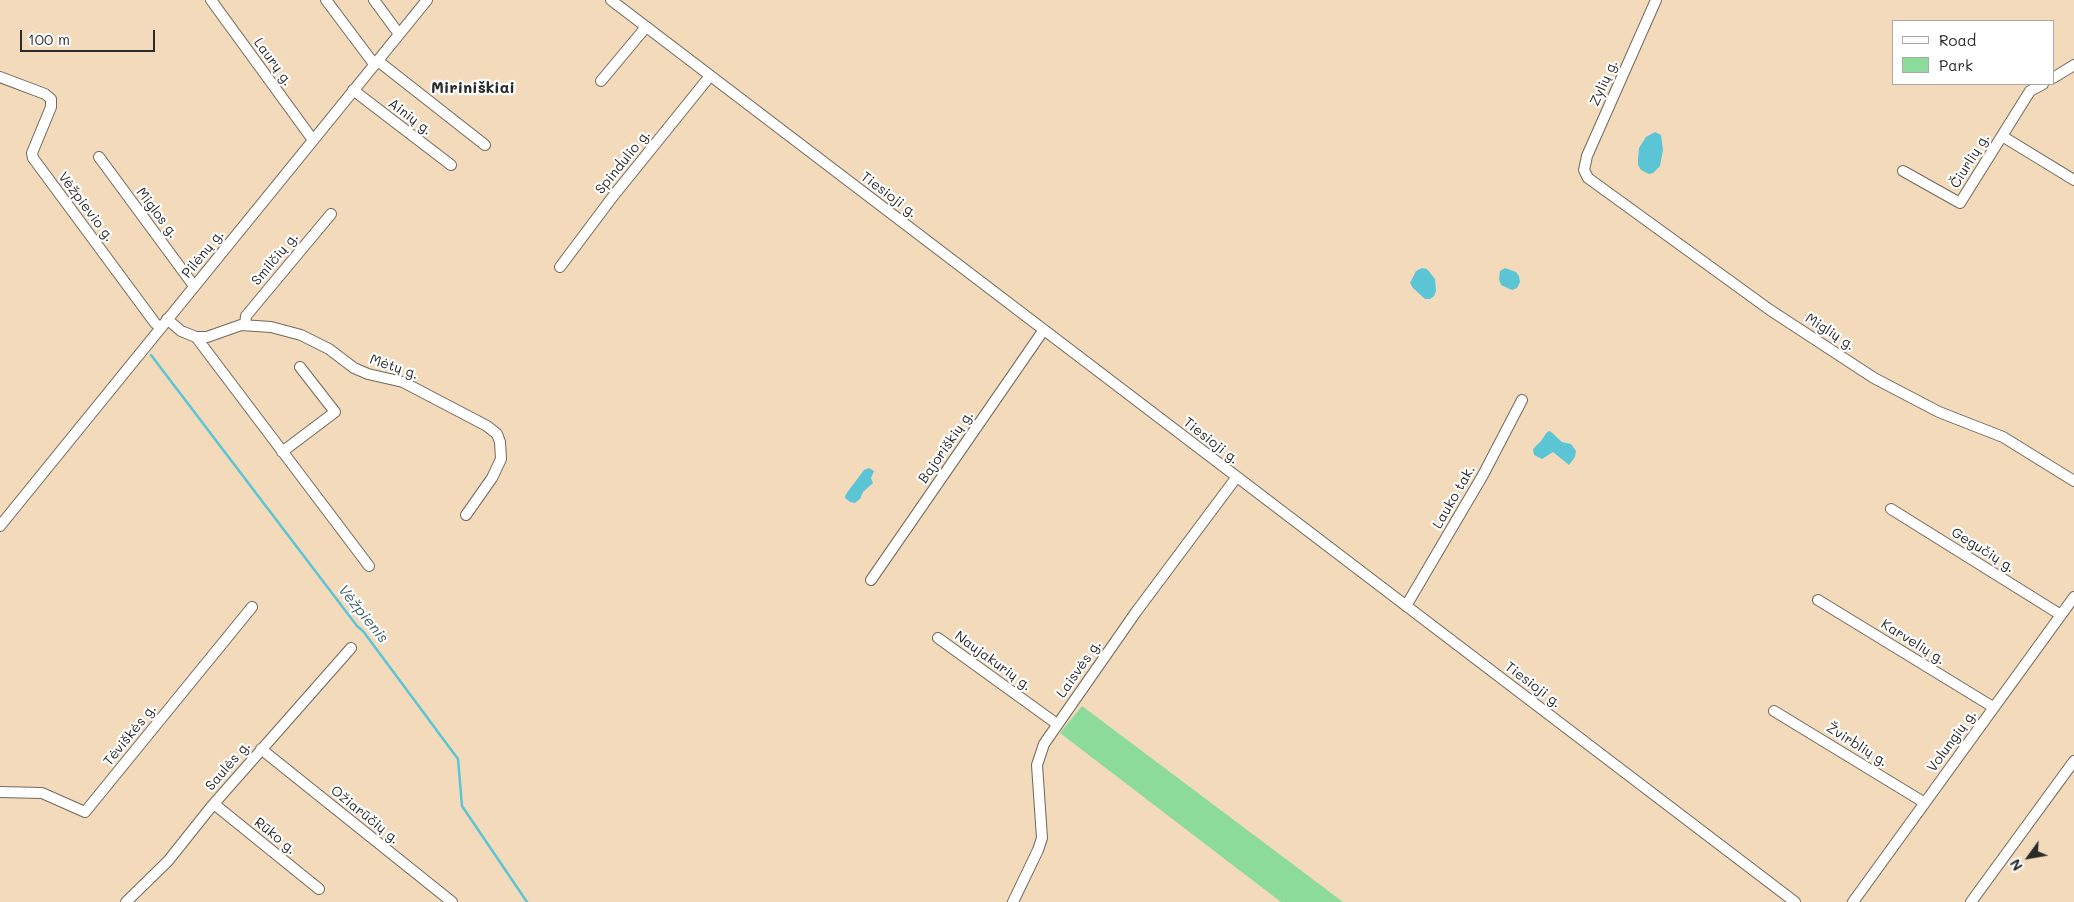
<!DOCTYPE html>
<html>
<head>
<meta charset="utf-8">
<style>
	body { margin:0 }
	#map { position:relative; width:2074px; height:902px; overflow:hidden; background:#f2dabb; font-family:Mali,sans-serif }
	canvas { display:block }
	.legend { position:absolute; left:1892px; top:20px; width:162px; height:65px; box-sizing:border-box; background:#fff; border:1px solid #aaa; margin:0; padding:6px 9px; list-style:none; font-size:15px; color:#2b2b2b }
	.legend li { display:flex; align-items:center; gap:10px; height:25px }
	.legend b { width:25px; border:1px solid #aaa }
	.north { position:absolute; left:2004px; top:832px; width:50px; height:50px; -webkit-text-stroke:4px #fff; paint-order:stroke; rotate:238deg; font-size:14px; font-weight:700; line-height:20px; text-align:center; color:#2b2b2b }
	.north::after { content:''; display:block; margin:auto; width:18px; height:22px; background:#2b2b2b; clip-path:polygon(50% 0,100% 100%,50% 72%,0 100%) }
	.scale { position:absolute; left:20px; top:30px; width:135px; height:22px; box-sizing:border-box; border:2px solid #2b2b2b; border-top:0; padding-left:6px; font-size:15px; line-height:18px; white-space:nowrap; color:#2b2b2b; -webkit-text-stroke:4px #fff; paint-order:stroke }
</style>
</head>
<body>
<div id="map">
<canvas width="2074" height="902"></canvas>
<ul class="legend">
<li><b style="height:6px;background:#fff"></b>Road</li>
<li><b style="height:14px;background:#8cdb9a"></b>Park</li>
</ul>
<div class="north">N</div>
<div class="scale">100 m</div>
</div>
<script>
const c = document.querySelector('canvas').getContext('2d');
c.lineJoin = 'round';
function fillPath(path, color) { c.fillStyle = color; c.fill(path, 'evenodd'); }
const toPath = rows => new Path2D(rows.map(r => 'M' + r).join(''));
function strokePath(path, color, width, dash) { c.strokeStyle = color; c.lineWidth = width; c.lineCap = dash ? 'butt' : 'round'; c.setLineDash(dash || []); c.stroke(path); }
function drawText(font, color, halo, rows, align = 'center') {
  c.font = font + ' Mali,sans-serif'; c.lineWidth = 4.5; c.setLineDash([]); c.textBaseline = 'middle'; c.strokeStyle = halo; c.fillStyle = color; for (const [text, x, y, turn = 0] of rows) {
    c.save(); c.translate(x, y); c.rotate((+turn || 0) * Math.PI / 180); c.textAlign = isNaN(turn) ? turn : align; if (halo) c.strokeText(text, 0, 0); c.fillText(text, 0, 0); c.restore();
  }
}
const green = toPath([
	[1082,706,1343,902,1281,902,1060,733]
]);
const water = toPath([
	[1655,132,1661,135,1663,150,1660,166,1653,173,1649,174,1641,170,1638,165,1638,159,1639,148,1646,137],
	[1422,268,1427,269,1435,279,1436,291,1434,296,1430,299,1425,299,1413,288,1410,283,1416,271],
	[1505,268,1516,272,1519,276,1520,282,1517,288,1512,290,1501,285,1499,279,1500,271],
	[1550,431,1562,442,1571,444,1576,451,1575,457,1569,465,1553,452,1542,459,1534,455,1533,449,1541,441,1547,432],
	[869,468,874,471,871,478,873,483,863,492,860,499,855,503,850,502,845,498,846,494,864,470]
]);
const stream = toPath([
	[151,355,357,626,363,631,458,759,462,806,527,902]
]);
const minor = toPath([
	[211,0,313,140],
	[326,0,374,64],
	[374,0,399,34],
	[611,0,1795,902],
	[1656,0,1587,156,1584,170,1588,178,1770,310,1874,378,1939,412,2003,437,2074,481],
	[378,61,485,145],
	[0,77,45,94,51,99,51,107,32,153,33,158,155,323,161,328],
	[2053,78,2074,65],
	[601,81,646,27],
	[353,90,451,165],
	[2002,136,2074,180],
	[99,157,194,286],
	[1903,171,1960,203,2030,91,2043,84],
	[560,267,614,195,710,76],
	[167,319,181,331,196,337,207,337,241,325,271,327,301,335,329,349,354,368,368,374,403,382,487,426,497,434,500,442,501,459,492,478,466,515],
	[245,325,246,316,331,214],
	[196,337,369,566],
	[282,452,335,412,300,367],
	[1891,509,2061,615],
	[0,526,427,0],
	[871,580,1043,331],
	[1818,600,1993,707],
	[1406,606,1483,475,1522,400],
	[938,638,1057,724],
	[1774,711,1925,803],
	[261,749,452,902],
	[0,792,42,793,85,812,252,607],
	[214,804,319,889],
	[126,902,168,861,211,807,351,648],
	[1013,902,1038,850,1042,838,1037,765,1044,744,1136,612,1236,478],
	[1853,902,2074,597],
	[1971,902,2074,761]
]);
const streetNames = [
	["Laurų g.",273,62,54],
	["Zylių g.",1604,83,-66],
	["Ainių g.",410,117,37],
	["Čiurlių g.",1970,161,-58],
	["Spindulio g.",623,162,-51],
	["Tiesioji g.",889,195,37],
	["Vėžpievio g.",86,207,53],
	["Miglos g.",157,213,53],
	["Pilėnų g.",203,254,-51],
	["Smilčių g.",275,259,-50],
	["Miglių g.",1830,332,33],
	["Mėtų g.",394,367,19],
	["Tiesioji g.",1211,441,38],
	["Bajoriškių g.",946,447,-55],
	["Lauko tak.",1454,497,-60],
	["Gegučių g.",1983,550,32],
	["Karvelių g.",1913,642,32],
	["Naujakurių g.",993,661,36],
	["Laisvės g.",1079,669,-55],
	["Tiesioji g.",1533,685,37],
	["Tėviškės g.",130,735,-51],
	["Volungių g.",1952,741,-54],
	["Žvirblių g.",1857,745,32],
	["Saulės g.",228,766,-49],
	["Ožiarūčių g.",365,815,39],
	["Rūko g.",275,836,39]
];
const waterNames = [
	["Vėžpienis",363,614,51]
];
const quarterNames = [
	["Miriniškiai",473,88]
];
fillPath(green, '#8cdb9a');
fillPath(water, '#5bc5d6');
strokePath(stream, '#5bc5d6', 2.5);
strokePath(minor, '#71685d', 12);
strokePath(minor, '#fff', 10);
drawText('14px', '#2b2b2b', '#fff', streetNames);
drawText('italic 15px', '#3c6167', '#fff', waterNames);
drawText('bold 16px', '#2b2b2b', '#fff', quarterNames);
</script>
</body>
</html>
